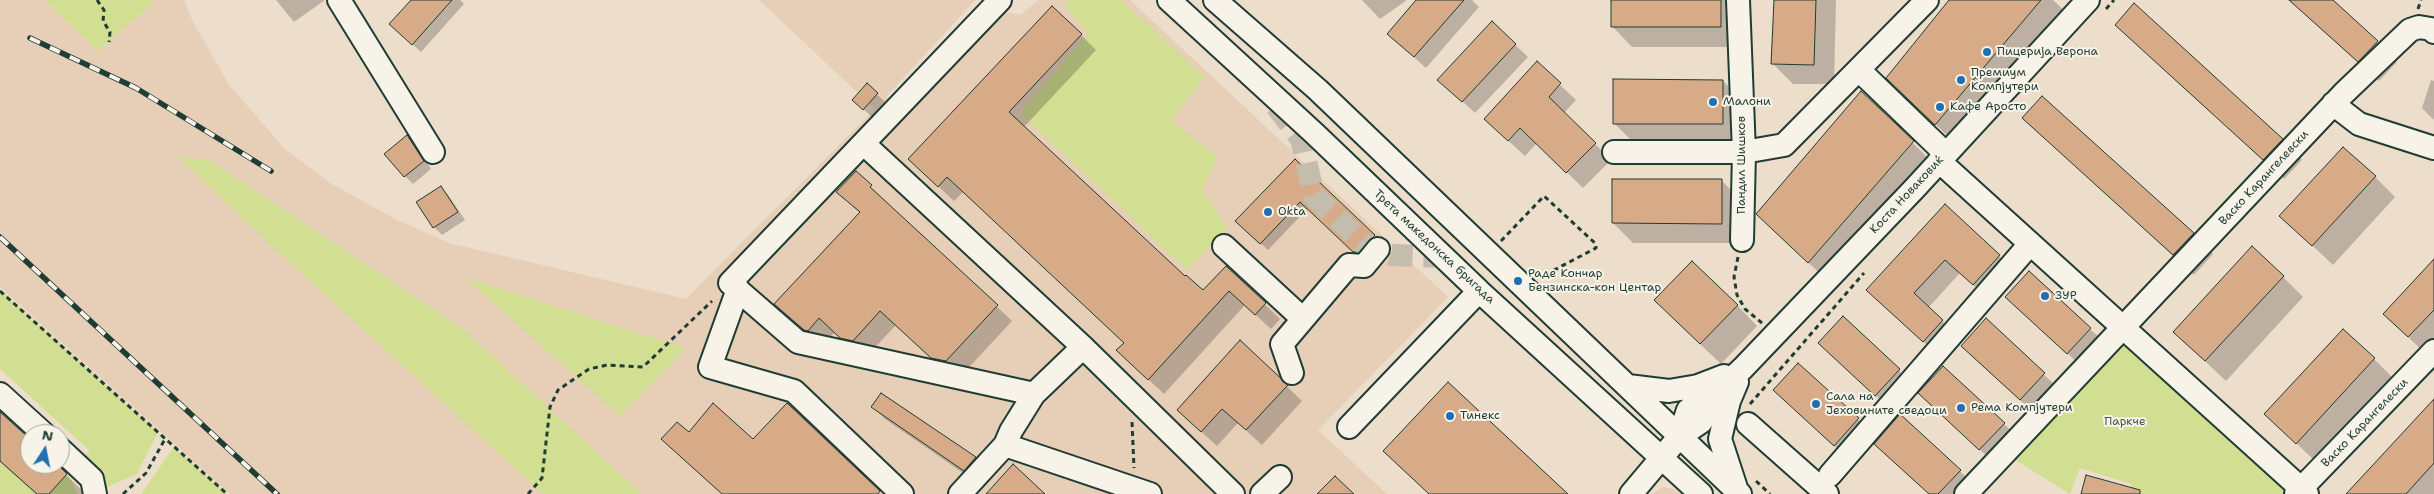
<!DOCTYPE html>
<html>
<head>
<meta charset="utf-8">
<style>
	body { margin:0 }
	#map { position:relative; width:2434px; height:494px; overflow:hidden; background:#edddcb; font-family:"Shantell Sans",sans-serif }
	canvas { display:block }
	.north { position:absolute; left:20px; top:424px; width:50px; height:50px; box-sizing:border-box; background:#f7f3e8; border:1px solid #a1aaa0; border-radius:50%; rotate:11deg; font-size:14px; font-weight:700; line-height:20px; text-align:center; color:#1f3d34 }
	.north::after { content:''; display:block; margin:auto; width:18px; height:22px; background:#1f6fb2; clip-path:polygon(50% 0,100% 100%,50% 72%,0 100%) }
</style>
</head>
<body>
<div id="map">
<canvas width="2434" height="494"></canvas>
<div class="north">N</div>
</div>
<script>
const c = document.querySelector('canvas').getContext('2d');
c.lineJoin = 'round';
function fillPath(path, color) { c.fillStyle = color; c.fill(path, 'evenodd'); }
const toPath = rows => new Path2D(rows.map(r => 'M' + r).join(''));
function strokePath(path, color, width, dash) { c.strokeStyle = color; c.lineWidth = width; c.lineCap = dash ? 'butt' : 'round'; c.setLineDash(dash || []); c.stroke(path); }
function drawText(font, color, halo, rows, align = 'center') {
  c.font = font + ' "Shantell Sans",sans-serif'; c.lineWidth = 4; c.setLineDash([]); c.textBaseline = 'middle'; c.strokeStyle = halo; c.fillStyle = color; for (const [text, x, y, turn = 0] of rows) {
    c.save(); c.translate(x, y); c.rotate((+turn || 0) * Math.PI / 180); c.textAlign = isNaN(turn) ? turn : align; if (halo) c.strokeText(text, 0, 0); c.fillText(text, 0, 0); c.restore();
  }
}
const built = toPath([
	[0,0,44,0,98,51,153,3,152,0,184,0,192,20,229,85,285,149,330,183,395,219,449,243,686,299,875,109,759,0,975,0,886,97,902,112,1000,11,1020,15,1039,0,1130,0,1448,297,1318,430,1387,494,230,494,0,287],
	[1663,487,1674,489,1682,494,1652,494]
]);
const green = toPath([
	[44,0,152,0,153,3,98,51],
	[1070,0,1121,0,1205,77,1171,121,1218,157,1202,190,1227,227,1187,270,1020,113,1088,34,1064,4],
	[177,156,209,160,462,328,642,494,543,494,273,247],
	[464,277,686,348,620,416],
	[0,289,158,432,137,474,96,492,75,463,90,451,0,369],
	[2121,343,2287,492,2286,494,2129,494,2132,484,2080,468,2070,494,2014,459],
	[174,447,182,454,227,494,141,494],
	[0,461,37,494,0,494],
	[68,473,78,494,49,494]
]);
const shadow = toPath([
	[276,0,325,0,294,22],
	[413,0,460,0,464,4,421,52,399,32],
	[1362,0,1407,0,1380,19],
	[1418,0,1472,0,1479,7,1426,68,1388,34],
	[1612,0,1736,0,1741,47,1632,47,1612,26],
	[1776,0,1836,0,1834,84,1793,84,1773,64],
	[1950,0,2053,0,2067,13,1956,144,1908,98],
	[2289,0,2331,0,2397,62,2379,81],
	[1492,23,1528,57,1475,113,1451,91],
	[1081,35,1096,50,1024,127,1185,278,1203,292,1226,268,1280,319,1271,329,1245,305,1164,394,1133,365,1125,343,963,192,954,201,925,174],
	[2137,45,2282,140,2302,160,2284,179],
	[1537,63,1576,100,1564,113,1611,160,1583,188,1537,143,1525,156,1502,135],
	[2431,80,2434,81,2434,120,2422,108],
	[1723,81,1743,101,1743,144,1635,144,1614,123],
	[867,85,885,102,872,117,862,108],
	[1861,92,1933,163,1829,282,1778,234],
	[2023,118,2193,234,2213,254,2194,275],
	[407,136,415,144,431,169,413,184,405,176],
	[1295,161,1381,243,1361,259,1308,208,1268,250,1237,221],
	[856,173,1012,321,961,376,947,373,896,325,868,355,857,353,835,332,823,345,821,345,776,304,860,213,838,192],
	[2375,177,2395,197,2333,265,2281,216],
	[1721,180,1742,201,1742,243,1633,243,1613,223],
	[441,187,449,196,465,220,442,235,434,227],
	[1945,206,2014,270,1988,298,1960,273,1928,308,1957,335,1938,355,1882,304],
	[2434,261,2434,351,2429,357,2384,314],
	[2283,277,2303,297,2226,381,2174,332],
	[1737,305,1757,326,1721,364,1676,321],
	[2019,309,2090,329,2102,340,2080,365],
	[1843,318,1911,382,1888,407,1831,355],
	[1986,320,2056,386,2033,412,1974,358],
	[1241,342,1302,401,1262,445,1238,423,1217,446,1194,425],
	[2374,359,2394,379,2317,463,2266,414],
	[1799,365,1870,431,1846,457,1787,402],
	[882,395,975,458,987,470,976,482,885,419,873,407],
	[1932,405,2004,424,2016,435,1992,461],
	[2434,414,2434,494,2352,494],
	[0,415,30,442,30,464,54,464,86,494,36,494,0,462],
	[1960,471,1972,483,1961,494,1929,494]
]);
const building = toPath([
	[411,0,452,0,412,45,389,24,411,0],
	[1416,0,1464,0,1414,57,1387,34,1416,0],
	[1611,0,1721,0,1721,27,1611,27,1611,0],
	[1774,0,1816,0,1814,65,1771,64,1774,0],
	[1949,0,2041,0,1935,125,1886,78,1949,0],
	[2289,0,2333,0,2378,41,2358,62,2289,0],
	[2134,3,2283,139,2263,160,2115,25,2134,3],
	[1052,6,1082,34,1009,112,1185,276,1186,275,1203,290,1226,266,1266,303,1255,315,1229,291,1148,380,1116,350,1124,343,947,177,938,187,908,159,1052,6],
	[1492,21,1516,44,1462,102,1437,80,1492,21],
	[1537,61,1561,83,1549,97,1596,143,1566,173,1520,128,1508,141,1484,119,1537,61],
	[1613,79,1723,80,1723,124,1613,124,1613,79],
	[867,83,878,93,863,110,852,100,867,83],
	[1861,91,1914,141,1808,263,1756,214,1861,91],
	[2042,96,2194,233,2173,255,2022,118,2042,96],
	[407,135,424,161,404,177,384,154,407,135],
	[2343,147,2376,176,2312,246,2279,216,2343,147],
	[1295,159,1375,235,1358,252,1353,252,1300,202,1260,244,1235,221,1295,159],
	[856,171,872,185,870,187,998,305,946,361,931,358,880,311,853,341,840,338,819,318,808,331,804,330,774,304,860,212,836,192,856,171],
	[1612,179,1722,179,1722,224,1612,223,1612,179],
	[441,186,458,212,433,228,416,202,441,186],
	[1945,204,2000,255,1973,285,1945,260,1914,293,1943,320,1923,342,1866,290,1945,204],
	[2252,246,2284,276,2205,361,2173,332,2252,246],
	[2434,259,2434,310,2408,337,2383,314,2434,259],
	[1692,261,1738,305,1700,344,1654,300,1692,261],
	[2029,271,2091,328,2067,354,2005,297,2029,271],
	[1843,316,1900,369,1875,396,1818,343,1843,316],
	[1986,318,2045,373,2020,400,1961,346,1986,318],
	[2343,329,2375,358,2296,444,2264,414,2343,329],
	[1240,340,1288,385,1246,430,1222,409,1201,432,1177,410,1240,340],
	[1798,363,1859,418,1834,446,1773,390,1798,363],
	[1943,366,2005,423,1979,450,1918,393,1943,366],
	[1448,382,1568,494,1429,494,1383,451,1448,382],
	[881,393,976,457,964,471,871,407,881,393],
	[2434,399,2434,463,2406,494,2346,494,2434,399],
	[713,403,753,439,787,403,880,491,878,494,722,494,661,439,677,422,689,432,713,403],
	[0,412,30,439,30,464,57,464,67,474,49,494,37,494,0,461,0,412],
	[1900,414,1961,470,1938,494,1929,494,1874,444,1900,414],
	[1013,464,1045,494,986,494,1013,464],
	[2086,475,2140,490,2140,494,2081,494,2086,475],
	[1335,476,1354,494,1317,494,1335,476]
]);
const minorTunnel = toPath([
	[1276,106,1301,139,1314,196,1365,245,1392,255,1444,257]
]);
const path = toPath([
	[97,0,104,10,103,21,110,32,109,42],
	[2106,9,2114,0],
	[2418,9,2421,0],
	[1501,241,1544,196,1596,244,1596,248,1541,277],
	[1738,257,1734,277,1737,295,1745,309,1762,323],
	[0,291,227,494],
	[1750,404,1864,273],
	[1132,422,1134,468],
	[1756,481,1770,494],
	[123,494,146,473,165,439],
	[528,494,542,478,550,407,558,390,589,369,607,365,643,367,712,301]
]);
const minor = toPath([
	[339,0,433,152],
	[1000,0,730,283,798,342,1034,394],
	[1169,0,1315,134,1479,291,1701,494],
	[1215,0,1318,90,1740,494],
	[1738,0,1744,152,1742,240],
	[1859,70,1946,154],
	[2333,104,2359,124,2434,148],
	[864,144,1083,347,1233,494],
	[1614,152,1744,152,1784,145,1927,0],
	[1939,161,2307,494],
	[1224,246,1303,319],
	[738,289,710,367,794,391,902,494],
	[1292,373,1282,344,1349,265,1364,266,1378,249],
	[1628,386,1669,391,1698,386,1724,376],
	[0,394,44,434],
	[1748,424,1827,494],
	[1349,427,1479,291],
	[1679,437,1688,410,1723,387,1743,368,1915,188,2088,0],
	[1005,445,1150,494],
	[60,449,92,479,95,494],
	[1830,475,2030,244],
	[1736,488,1720,439,1729,401,1737,382],
	[960,494,1005,445,1011,431,1034,394,1083,347],
	[1262,494,1280,477],
	[1631,494,1679,437,1701,422,1719,394],
	[1966,494,2344,93,2410,30,2419,27,2431,29,2434,32],
	[2296,494,2434,351]
]);
const rail = toPath([
	[30,38,136,88,271,171],
	[0,237,277,494]
]);
const markers = [
	[1987,52,5,"#1f6fb2"],
	[1961,80,5,"#1f6fb2"],
	[1713,102,5,"#1f6fb2"],
	[1940,107,5,"#1f6fb2"],
	[1268,212,5,"#1f6fb2"],
	[1518,281,5,"#1f6fb2"],
	[2045,296,5,"#1f6fb2"],
	[1816,404,5,"#1f6fb2"],
	[1961,408,5,"#1f6fb2"],
	[1450,416,5,"#1f6fb2"]
];
const poiNames = [
	["Пицерија Верона",1997,52],
	["Премиум",1971,73],
	["Компјутери",1971,87],
	["Малони",1723,102],
	["Кафе Аросто",1950,107],
	["Okta",1278,212],
	["Раде Кончар",1528,274],
	["Бензинска-кон Центар",1528,288],
	["ЗУР",2055,296],
	["Сала на",1826,397],
	["Јеховините сведоци",1826,411],
	["Рема Компјутери",1971,408],
	["Тинекс",1460,416]
];
const streetNames = [
	["Пандил Шишков",1742,165,-90],
	["Васко Карангелевски",2264,178,-47],
	["Коста Новаковиќ",1907,195,-47],
	["Трета македонска бригада",1434,247,43],
	["Васко Карангелески",2365,423,-46]
];
const parkNames = [
	["Паркче",2125,422]
];
fillPath(built, '#e6ceb7');
fillPath(green, '#d2de92');
fillPath(shadow, '#0003');
fillPath(building, '#d7aa88');
strokePath(building, '#1f3d34', 1);
strokePath(minorTunnel, '#c4bdad', 22, [22, 11]);
strokePath(minor, '#1f3d34', 26);
strokePath(path, '#1f3d34', 3, [5, 4]);
strokePath(minor, '#f7f3e8', 22);
strokePath(rail, '#1f3d34', 5.5);
strokePath(rail, '#f7f3e8', 4, [11]);
for (const [x, y, r, color] of markers) { const dot = new Path2D(); dot.arc(x, y, r, 0, 2 * Math.PI); c.fillStyle = color; c.fill(dot); strokePath(dot, '#f7f3e8', 2); }
drawText('12px', '#1f3d34', '#f7f3e8', poiNames, 'left');
drawText('12px', '#1f3d34', '#f7f3e8', streetNames);
drawText('12px', '#435d47', '#f7f3e8', parkNames);
</script>
</body>
</html>
